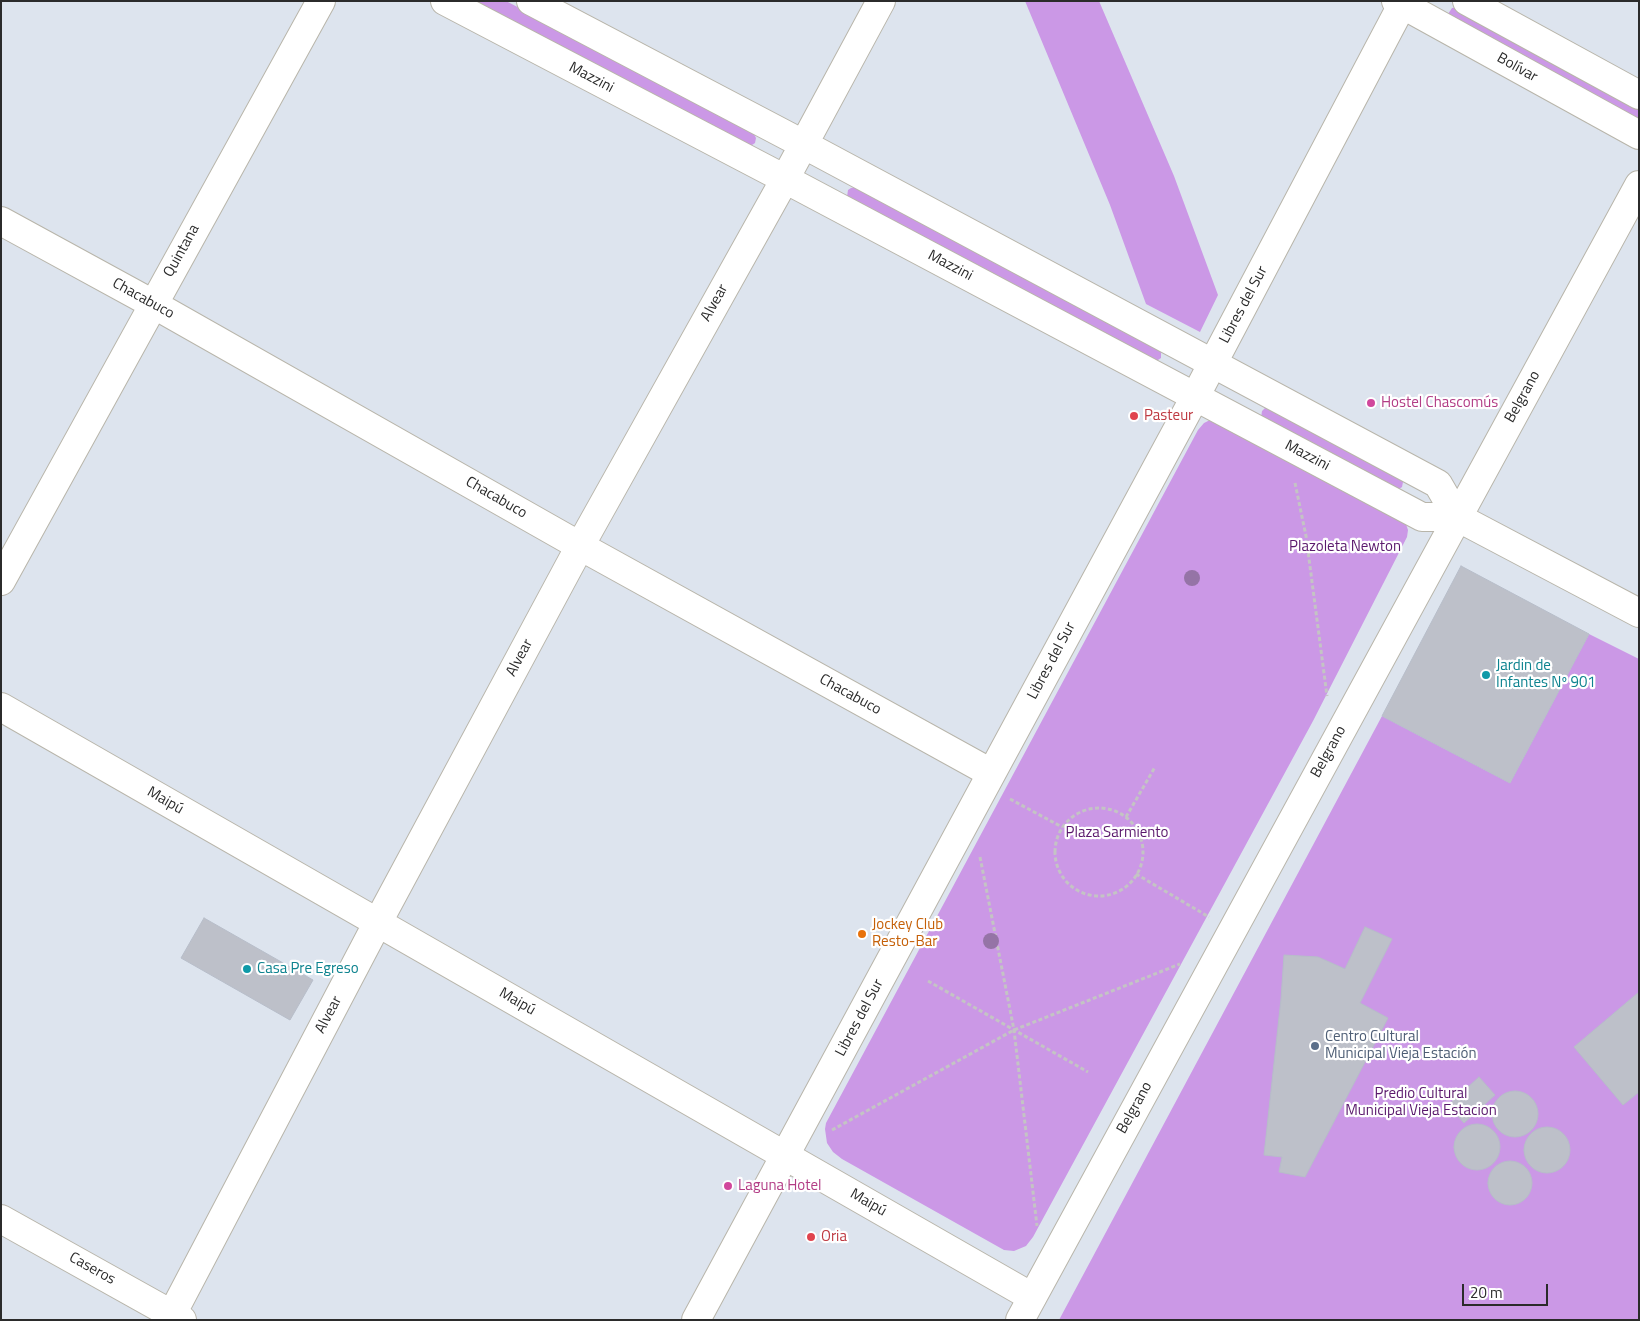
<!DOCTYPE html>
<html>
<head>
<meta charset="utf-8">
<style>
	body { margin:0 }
	#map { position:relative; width:1640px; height:1321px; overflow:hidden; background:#dde4ee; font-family:"Titillium Web",sans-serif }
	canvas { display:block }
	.frame { position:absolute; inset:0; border:2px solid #2b2b2b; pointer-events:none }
	.scale { position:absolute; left:1462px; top:1284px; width:86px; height:22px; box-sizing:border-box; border:2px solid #2b2b2b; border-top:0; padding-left:6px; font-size:15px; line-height:18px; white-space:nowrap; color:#2b2b2b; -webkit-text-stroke:4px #fff; paint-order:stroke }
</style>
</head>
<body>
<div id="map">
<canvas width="1640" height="1321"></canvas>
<div class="frame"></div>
<div class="scale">20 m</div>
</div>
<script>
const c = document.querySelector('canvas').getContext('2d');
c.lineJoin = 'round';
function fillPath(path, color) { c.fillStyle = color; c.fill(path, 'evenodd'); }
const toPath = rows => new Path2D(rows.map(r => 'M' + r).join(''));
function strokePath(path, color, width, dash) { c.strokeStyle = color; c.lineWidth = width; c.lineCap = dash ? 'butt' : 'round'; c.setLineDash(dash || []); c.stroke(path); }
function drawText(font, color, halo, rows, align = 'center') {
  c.font = font + ' "Titillium Web",sans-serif'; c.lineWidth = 4.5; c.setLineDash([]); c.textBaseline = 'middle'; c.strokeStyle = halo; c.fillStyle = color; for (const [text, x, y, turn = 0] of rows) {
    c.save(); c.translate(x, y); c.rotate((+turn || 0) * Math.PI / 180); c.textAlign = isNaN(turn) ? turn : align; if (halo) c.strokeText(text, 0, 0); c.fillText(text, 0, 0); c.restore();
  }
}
const green = toPath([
	[468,1,506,1,752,130,756,138,755,143,749,147],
	[1025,1,1099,1,1174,176,1218,295,1200,332,1146,304,1110,205],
	[1459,7,1639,104,1639,125,1448,14,1452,8],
	[858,187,1161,349,1161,358,1155,362,847,197,848,190,851,188],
	[1272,407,1402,477,1403,482,1402,487,1399,489,1261,418,1262,411,1265,408],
	[1210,420,1406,524,1408,530,1407,537,1313,721,1033,1237,1026,1246,1014,1251,1004,1250,842,1159,833,1152,827,1143,825,1129,826,1123,1198,430,1204,423],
	[1589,634,1639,659,1639,1320,1059,1320,1382,716,1510,783]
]);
const building = toPath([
	[1461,566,1589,634,1510,783,1382,716,1461,566],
	[204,918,313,980,290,1020,181,958,204,918],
	[1365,927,1392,939,1360,1003,1388,1018,1305,1177,1279,1172,1282,1157,1264,1155,1281,999,1284,955,1318,957,1345,969,1365,927],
	[1639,992,1639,1092,1623,1105,1574,1047,1639,992],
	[1479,1077,1495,1095,1464,1123,1448,1105,1479,1077],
	'1492 1114a23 23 0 1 1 46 0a23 23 0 1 1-46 0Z',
	'1454 1147a23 23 0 1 1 46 0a23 23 0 1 1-46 0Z',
	'1524 1150a23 23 0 1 1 46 0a23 23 0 1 1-46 0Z',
	'1488 1183a22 22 0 1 1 44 0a22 22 0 1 1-44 0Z'
]);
const path = toPath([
	[1295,483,1306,536,1327,696],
	[1010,799,1062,827],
	'1055 852a44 44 0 1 1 88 0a44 44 0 1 1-88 0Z',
	[1126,817,1155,767],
	[980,857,1014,1030,1037,1226],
	[1136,874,1209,917],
	[928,981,1088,1072],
	[832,1130,1014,1030,1180,964]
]);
const minor = toPath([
	[445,1,785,179,1422,517,1457,517,1639,613],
	[531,1,803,144,1438,484,1457,517],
	[1396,1,1639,135],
	[1467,1,1639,95],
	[1,221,153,304,580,546,991,773],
	[1,581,321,1],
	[1,707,1032,1297],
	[1,1219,182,1320],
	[169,1320,378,922,580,546,785,179,881,1]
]);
const secondary = toPath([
	[696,1320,1195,397,1404,1],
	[1020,1320,1639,185]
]);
const trees = [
	[1192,578],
	[991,941]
];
const markers = [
	[1371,403,5,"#d1479c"],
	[1134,416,5,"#e0444e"],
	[1486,675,5,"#0f9aa8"],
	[862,934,5,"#e8710a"],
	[247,969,5,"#0f9aa8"],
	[1315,1046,5,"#5c6f8a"],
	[728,1186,5,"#d1479c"],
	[811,1237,5,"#e0444e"]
];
const streetNames = [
	["Bolívar",1517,68,29],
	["Mazzini",591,78,28],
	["Quintana",182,251,-61],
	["Mazzini",950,266,28],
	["Chacabuco",143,299,29],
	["Alvear",715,303,-61],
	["Libres del Sur",1244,305,-62],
	["Belgrano",1523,397,-61],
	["Mazzini",1307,456,28],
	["Chacabuco",496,498,30],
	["Alvear",520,658,-62],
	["Libres del Sur",1052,661,-62],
	["Chacabuco",850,695,29],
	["Belgrano",1329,752,-61],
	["Maipú",165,801,30],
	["Maipú",517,1002,30],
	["Alvear",329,1015,-62],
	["Libres del Sur",860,1018,-62],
	["Belgrano",1135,1108,-61],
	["Maipú",868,1203,30],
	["Caseros",92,1269,29]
];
const hotelNames = [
	["Hostel Chascomús",1381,403],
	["Laguna Hotel",738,1186]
];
const healthNames = [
	["Pasteur",1144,416],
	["Oria",821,1237]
];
const parkNames = [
	["Plazoleta Newton",1345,547],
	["Plaza Sarmiento",1117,833],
	["Predio Cultural",1421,1094],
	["Municipal Vieja Estacion",1421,1111]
];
const cultureNames = [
	["Jardin de",1496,666],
	["Infantes Nº 901",1496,683],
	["Casa Pre Egreso",257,969]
];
const foodNames = [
	["Jockey Club",872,925],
	["Resto-Bar",872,942]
];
const serviceNames = [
	["Centro Cultural",1325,1037],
	["Municipal Vieja Estación",1325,1054]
];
fillPath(green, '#cb98e6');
fillPath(building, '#bdc0c9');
strokePath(building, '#b7bdc9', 1);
strokePath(minor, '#b8b5aa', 30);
strokePath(secondary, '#b8b5aa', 30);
strokePath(path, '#c4c4c4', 3, [4, 2.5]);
strokePath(minor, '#fff', 28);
strokePath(secondary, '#fff', 28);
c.fillStyle = '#9574a6';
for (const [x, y] of trees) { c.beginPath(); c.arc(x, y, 8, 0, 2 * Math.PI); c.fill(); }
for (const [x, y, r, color] of markers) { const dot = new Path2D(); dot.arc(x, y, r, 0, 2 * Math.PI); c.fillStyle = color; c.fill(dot); strokePath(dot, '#fff', 2); }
drawText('15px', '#2b2b2b', '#fff', streetNames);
drawText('15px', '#b23c85', '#fff', hotelNames, 'left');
drawText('15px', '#be3a42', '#fff', healthNames, 'left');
drawText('15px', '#5a186c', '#fff', parkNames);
drawText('15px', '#0d838f', '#fff', cultureNames, 'left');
drawText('15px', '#c56008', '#fff', foodNames, 'left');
drawText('15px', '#4e5e75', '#fff', serviceNames, 'left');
</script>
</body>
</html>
